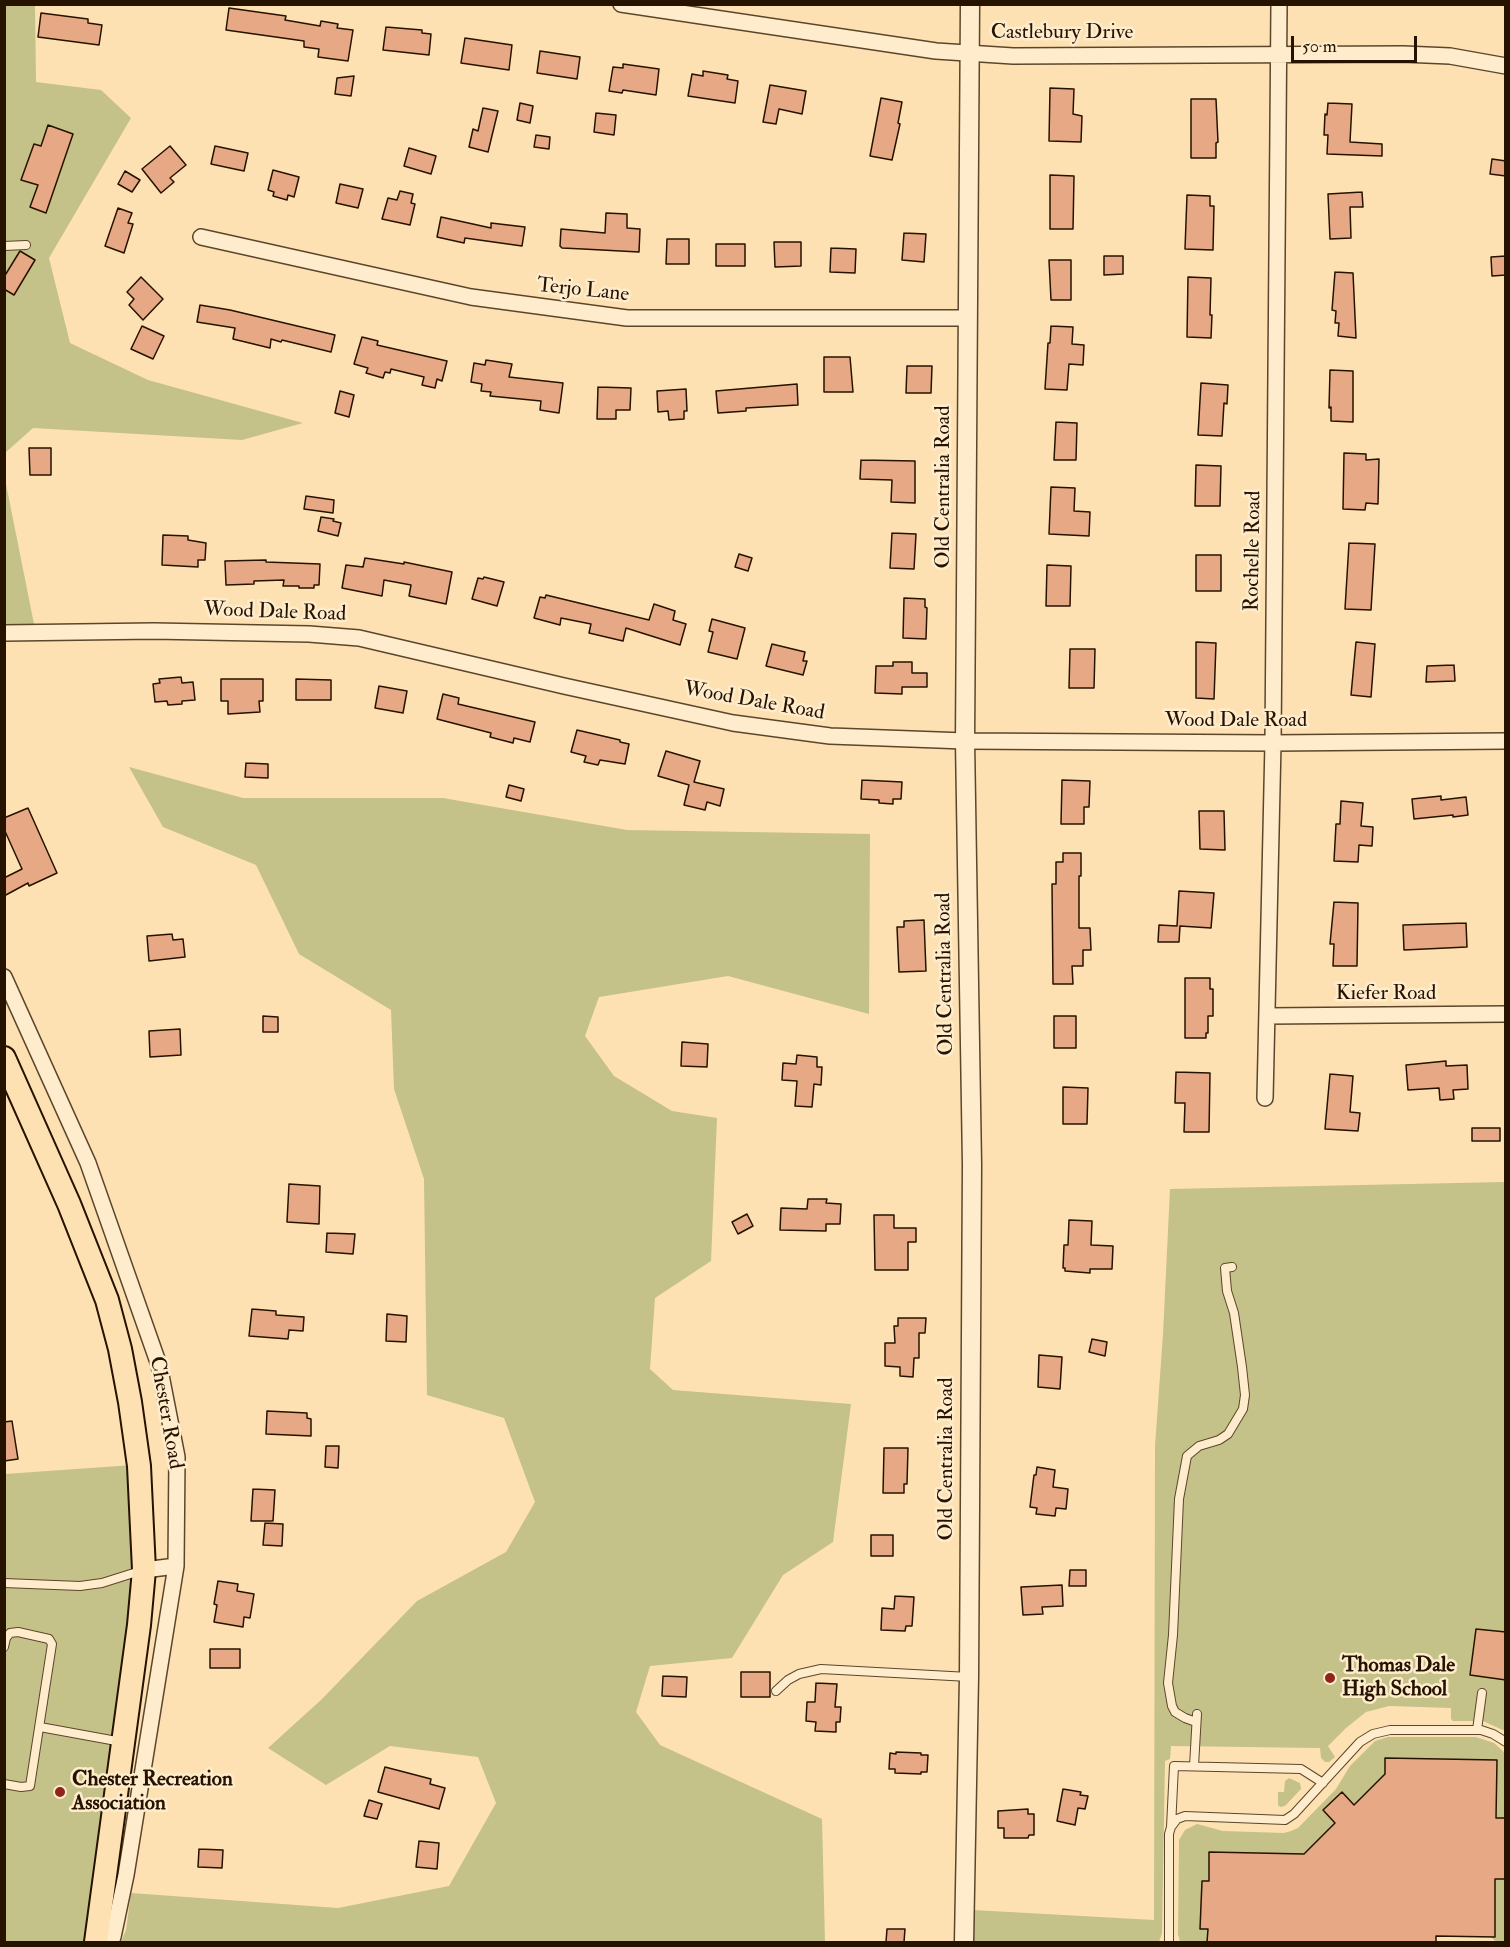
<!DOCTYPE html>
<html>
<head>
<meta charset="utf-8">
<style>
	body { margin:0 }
	#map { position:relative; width:1510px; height:1947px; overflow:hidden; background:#fee1b2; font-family:"IM FELL Double Pica",serif }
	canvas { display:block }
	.frame { position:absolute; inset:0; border:6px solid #251300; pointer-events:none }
	.scale { position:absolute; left:1291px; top:36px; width:126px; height:27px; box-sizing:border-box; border:3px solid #251300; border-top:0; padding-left:8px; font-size:18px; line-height:21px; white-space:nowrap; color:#251300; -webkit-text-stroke:4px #feeccd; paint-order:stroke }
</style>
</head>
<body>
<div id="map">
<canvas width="1510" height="1947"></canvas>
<div class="frame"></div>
<div class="scale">50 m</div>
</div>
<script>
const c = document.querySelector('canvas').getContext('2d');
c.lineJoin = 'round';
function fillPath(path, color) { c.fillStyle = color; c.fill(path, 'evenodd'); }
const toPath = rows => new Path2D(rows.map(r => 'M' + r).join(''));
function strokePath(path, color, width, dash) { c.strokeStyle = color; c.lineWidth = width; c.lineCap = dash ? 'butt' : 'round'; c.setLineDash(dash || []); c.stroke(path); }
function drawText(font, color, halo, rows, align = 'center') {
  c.font = font + ' "IM FELL Double Pica",serif'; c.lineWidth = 5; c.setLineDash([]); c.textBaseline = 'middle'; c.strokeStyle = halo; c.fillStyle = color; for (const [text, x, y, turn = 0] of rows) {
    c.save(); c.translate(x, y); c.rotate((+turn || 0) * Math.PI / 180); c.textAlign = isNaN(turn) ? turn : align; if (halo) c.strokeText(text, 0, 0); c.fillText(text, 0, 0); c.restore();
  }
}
const green = toPath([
	[5,5,35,5,36,82,101,90,131,118,49,258,70,343,148,380,303,423,242,440,33,428,5,453],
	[5,479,34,624,5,625],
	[129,767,243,798,443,798,627,830,870,834,869,1014,728,976,599,997,585,1036,614,1076,672,1111,717,1118,711,1261,655,1298,650,1369,673,1390,851,1404,833,1542,783,1575,732,1658,650,1666,636,1712,660,1745,822,1819,825,1942,121,1942,126,1930,131,1893,338,1908,449,1886,496,1803,478,1757,390,1746,326,1785,268,1748,321,1700,417,1601,506,1552,535,1502,504,1418,427,1395,424,1179,394,1089,391,1010,299,954,256,865,163,827],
	[1505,1182,1505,1731,1483,1721,1453,1721,1451,1719,1451,1708,1389,1706,1366,1712,1346,1728,1328,1746,1335,1757,1329,1762,1325,1762,1321,1758,1320,1748,1171,1746,1170,1759,1165,1761,1162,1933,1159,1942,972,1942,973,1910,1154,1920,1155,1446,1163,1334,1170,1189],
	[133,1465,136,1579,87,1942,5,1942,5,1474],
	[1388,1737,1476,1737,1494,1743,1505,1753,1505,1941,1495,1941,1491,1937,1436,1936,1435,1942,1180,1942,1178,1934,1179,1840,1185,1830,1197,1824,1223,1831,1284,1833,1291,1831,1298,1828,1336,1789,1350,1766,1375,1741],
	[1289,1778,1300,1783,1301,1789,1285,1806,1280,1807,1278,1805,1278,1792,1284,1792,1285,1781]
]);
const building = toPath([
	[229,8,286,16,285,20,320,26,321,21,338,24,337,28,353,30,348,61,318,57,319,49,304,47,304,41,226,30,229,8],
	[41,13,88,19,88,23,102,25,99,45,38,37,41,13],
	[386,27,422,30,422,33,431,34,429,55,383,50,386,27],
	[465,38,512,45,509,70,461,63,465,38],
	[540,51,580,57,577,79,537,73,540,51],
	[623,64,659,69,656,95,623,90,622,93,609,91,613,67,623,68,623,64],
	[703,71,728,75,727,79,738,81,735,103,688,96,692,74,703,76,703,71],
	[354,76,351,96,335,94,337,78,354,76],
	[770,85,806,91,802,114,779,109,776,124,763,122,770,85],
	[1050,88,1074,89,1073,114,1082,116,1081,142,1049,141,1050,88],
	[881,98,902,102,898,123,900,124,892,160,870,156,881,98],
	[1191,99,1216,99,1218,142,1216,143,1216,158,1191,158,1191,99],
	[520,103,533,106,530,123,517,120,520,103],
	[1328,103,1352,104,1350,142,1382,144,1382,156,1327,154,1328,135,1324,135,1325,114,1327,115,1328,103],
	[483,108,498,111,488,152,469,147,473,129,478,131,483,108],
	[596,113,616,115,614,135,594,132,596,113],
	[48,125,73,134,46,213,30,207,38,185,21,180,34,144,41,146,48,125],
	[536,135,550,137,549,149,534,147,536,135],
	[170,146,186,165,170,178,174,182,161,193,142,169,170,146],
	[215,146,248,153,244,171,211,164,215,146],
	[409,148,436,156,431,174,404,166,409,148],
	[1492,159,1506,161,1506,176,1490,174,1492,159],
	[273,170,299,177,294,197,288,195,287,200,273,196,274,192,268,190,273,170],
	[125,171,140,180,132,192,118,184,125,171],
	[1050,175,1074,176,1073,229,1050,229,1050,175],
	[340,184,363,189,358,208,336,203,340,184],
	[400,191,413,194,411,203,415,204,410,225,382,219,388,198,397,200,400,191],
	[1362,192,1363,207,1350,207,1351,238,1330,239,1328,194,1362,192],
	[1187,195,1210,196,1210,206,1214,206,1213,250,1185,249,1187,195],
	[118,208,132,213,128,223,133,224,124,253,105,246,118,208],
	[606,213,627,214,627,228,640,229,639,252,583,249,562,248,560,246,561,229,605,233,606,213],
	[441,217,491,228,491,223,525,227,522,246,465,238,464,243,437,237,441,217],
	[904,233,926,234,924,262,902,260,904,233],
	[667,239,689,239,689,264,666,264,667,239],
	[774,242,801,242,801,266,775,267,774,242],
	[716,244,745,244,745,266,716,266,716,244],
	[831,248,856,249,855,273,830,272,831,248],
	[20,251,35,260,14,295,4,289,4,277,20,251],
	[1104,256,1123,256,1123,274,1104,275,1104,256],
	[1506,256,1506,275,1492,276,1491,257,1506,256],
	[1049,260,1071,260,1071,300,1051,300,1049,260],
	[1335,272,1353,273,1356,338,1338,336,1339,323,1335,323,1336,311,1332,310,1335,272],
	[141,277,163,299,143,320,129,305,134,299,127,292,141,277],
	[1188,277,1211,278,1210,315,1212,315,1211,338,1187,337,1188,277],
	[200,305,230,310,335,335,331,352,282,340,281,342,271,339,270,348,233,339,235,328,197,322,200,305],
	[142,326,164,336,153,359,131,349,142,326],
	[1051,326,1073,327,1072,344,1084,345,1083,365,1069,364,1067,390,1045,389,1048,343,1050,343,1051,326],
	[362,337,378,341,377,345,447,361,442,381,437,379,435,388,422,385,424,377,391,369,390,373,385,372,383,378,366,373,368,368,354,364,362,337],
	[824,357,850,357,853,392,824,392,824,357],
	[486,360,512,364,509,377,563,383,559,413,540,410,541,401,490,396,491,392,481,391,482,384,471,382,474,363,485,365,486,360],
	[907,366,932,366,931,393,906,393,907,366],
	[1330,370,1353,371,1353,422,1331,421,1331,407,1329,408,1330,370],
	[1201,383,1228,385,1227,404,1224,403,1222,436,1198,435,1201,383],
	[797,384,798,405,746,408,746,411,718,413,716,391,797,384],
	[598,387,631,388,630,410,616,410,616,419,597,419,598,387],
	[686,389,687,411,684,411,684,419,669,420,668,411,658,412,657,391,686,389],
	[340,391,354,395,349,417,335,413,340,391],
	[1056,422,1077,423,1076,460,1054,460,1056,422],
	[29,448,51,448,51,475,30,475,29,448],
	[1344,453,1366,454,1366,460,1379,459,1378,504,1366,503,1365,510,1343,509,1344,453],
	[861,460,915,461,915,503,891,502,892,480,860,479,861,460],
	[1196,465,1221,466,1220,506,1195,506,1196,465],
	[1051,487,1075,488,1074,511,1090,512,1089,536,1049,534,1051,487],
	[306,496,334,500,333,513,304,509,306,496],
	[321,517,334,519,333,521,341,523,338,536,318,531,321,517],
	[892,533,916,534,914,569,890,568,892,533],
	[163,535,188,536,188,540,206,543,205,560,198,560,198,567,162,565,163,535],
	[1349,543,1375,544,1371,610,1345,609,1349,543],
	[739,554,752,558,748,571,735,567,739,554],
	[1196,555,1221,555,1221,591,1196,591,1196,555],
	[365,558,404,564,404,562,452,572,446,604,409,596,411,585,384,580,382,596,342,588,346,565,363,567,365,558],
	[266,560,266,562,320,564,319,585,314,585,314,588,299,588,299,586,283,586,284,580,254,581,254,584,226,585,225,561,266,560],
	[1047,565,1071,566,1070,606,1046,606,1047,565],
	[484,577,504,582,497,606,472,599,478,578,483,579,484,577],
	[546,595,649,620,654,604,675,611,673,620,686,624,680,645,626,628,623,641,589,633,591,624,561,618,560,625,534,618,540,597,545,598,546,595],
	[904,598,925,599,925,607,927,608,926,639,903,638,904,598],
	[712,619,745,628,737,659,708,652,713,632,709,631,712,619],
	[1196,642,1216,643,1214,699,1196,698,1196,642],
	[1356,642,1375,644,1371,697,1351,695,1356,642],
	[772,644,805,652,803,661,807,661,803,675,766,666,772,644],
	[1070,649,1095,649,1094,688,1069,688,1070,649],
	[893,662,912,662,912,673,927,673,927,687,902,687,902,694,875,693,876,666,893,666,893,662],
	[1454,665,1455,681,1426,682,1427,666,1454,665],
	[181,677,182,683,193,682,195,700,182,701,182,704,168,705,167,701,155,702,153,684,160,683,159,679,181,677],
	[221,679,263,679,263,701,259,701,260,712,228,714,228,701,221,701,221,679],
	[296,679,331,680,331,700,296,700,296,679],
	[379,686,407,691,403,713,375,708,379,686],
	[443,694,459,698,458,704,535,722,530,742,514,738,513,743,490,737,491,733,437,719,443,694],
	[577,730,620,740,620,742,629,744,625,764,600,760,598,765,584,762,586,756,571,752,577,730],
	[666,751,700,761,694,782,724,789,720,806,707,802,705,810,684,805,689,785,658,776,666,751],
	[246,763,268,764,268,778,245,777,246,763],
	[862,780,902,782,901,799,893,799,893,804,879,803,879,800,861,799,862,780],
	[1062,780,1090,781,1089,807,1084,807,1084,824,1061,824,1062,780],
	[509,785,524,789,521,801,506,797,509,785],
	[1441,796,1441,800,1466,797,1468,815,1453,817,1453,815,1414,819,1412,799,1441,796],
	[1341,801,1363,803,1361,826,1373,827,1372,846,1359,845,1358,862,1334,861,1336,824,1340,824,1341,801],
	[28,808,57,873,29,886,28,883,4,896,4,878,22,869,4,829,4,818,28,808],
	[1199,811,1224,811,1225,850,1200,849,1199,811],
	[1063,853,1081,853,1081,876,1079,876,1079,928,1090,928,1091,950,1083,950,1083,966,1072,966,1073,984,1053,984,1052,884,1056,884,1056,862,1063,862,1063,853],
	[1179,891,1214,893,1211,928,1180,926,1179,942,1158,942,1159,925,1177,926,1179,891],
	[1334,902,1358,903,1357,966,1333,966,1334,944,1330,944,1334,902],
	[924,920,926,971,899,972,897,927,904,927,904,921,924,920],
	[1466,923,1467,947,1404,950,1403,925,1466,923],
	[172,934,173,940,183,939,185,957,149,961,147,936,172,934],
	[1185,978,1210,978,1210,989,1213,989,1213,1016,1208,1016,1208,1033,1206,1033,1206,1038,1185,1038,1185,978],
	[263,1016,278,1017,278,1032,263,1032,263,1016],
	[1054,1016,1076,1016,1076,1048,1054,1048,1054,1016],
	[180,1029,181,1055,150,1057,149,1031,180,1029],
	[682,1042,708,1044,707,1067,681,1066,682,1042],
	[797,1055,817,1057,817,1067,822,1067,821,1085,814,1084,812,1107,795,1106,797,1081,782,1080,783,1063,796,1064,797,1055],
	[1446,1061,1446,1066,1467,1065,1468,1089,1453,1090,1454,1099,1440,1100,1439,1088,1408,1090,1406,1065,1446,1061],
	[1176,1072,1210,1073,1209,1132,1184,1132,1185,1103,1175,1103,1176,1072],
	[1330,1074,1353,1076,1350,1112,1360,1113,1358,1131,1325,1129,1330,1074],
	[1063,1087,1088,1088,1087,1124,1063,1124,1063,1087],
	[1472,1128,1500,1128,1500,1141,1472,1141,1472,1128],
	[289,1184,320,1186,319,1224,287,1222,289,1184],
	[808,1199,827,1199,826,1203,841,1204,840,1224,826,1224,826,1231,780,1230,781,1208,807,1209,808,1199],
	[747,1214,753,1226,738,1234,732,1222,747,1214],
	[874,1215,894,1215,894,1228,916,1228,916,1242,908,1242,908,1270,875,1270,874,1215],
	[1069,1220,1092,1221,1091,1245,1113,1246,1112,1269,1090,1269,1090,1273,1065,1271,1065,1268,1063,1268,1064,1245,1068,1245,1069,1220],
	[327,1233,355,1234,353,1254,326,1252,327,1233],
	[252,1309,276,1311,276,1315,304,1317,303,1331,289,1330,288,1339,249,1336,252,1309],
	[387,1314,407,1316,406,1342,386,1341,387,1314],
	[898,1318,926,1318,925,1333,919,1333,919,1358,914,1358,913,1377,900,1376,900,1367,885,1366,885,1343,895,1343,894,1326,898,1326,898,1318],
	[1092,1339,1107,1342,1105,1356,1089,1352,1092,1339],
	[1039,1355,1062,1357,1060,1389,1038,1387,1039,1355],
	[267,1411,307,1413,307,1418,311,1419,311,1436,266,1434,267,1411],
	[12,1421,18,1459,4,1461,4,1422,12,1421],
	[326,1446,339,1446,338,1468,325,1467,326,1446],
	[884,1448,908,1448,907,1484,904,1484,904,1493,883,1493,884,1448],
	[1037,1467,1055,1470,1053,1487,1068,1489,1066,1509,1056,1508,1055,1516,1036,1514,1037,1508,1030,1507,1034,1475,1036,1475,1037,1467],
	[253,1489,275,1490,273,1521,251,1521,253,1489],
	[265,1523,283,1524,282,1546,263,1545,265,1523],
	[871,1535,893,1535,893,1556,871,1556,871,1535],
	[1070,1570,1086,1570,1086,1586,1069,1586,1070,1570],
	[218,1581,238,1584,237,1591,254,1594,250,1618,244,1617,243,1627,214,1622,217,1605,214,1604,218,1581],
	[1062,1585,1063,1606,1042,1607,1043,1614,1023,1615,1021,1587,1062,1585],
	[895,1596,914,1597,912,1626,906,1626,905,1631,881,1630,882,1608,894,1609,895,1596],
	[1476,1629,1506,1632,1506,1680,1470,1675,1476,1629],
	[210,1649,240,1649,240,1668,210,1668,210,1649],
	[741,1672,770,1672,770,1697,741,1697,741,1672],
	[663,1676,687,1677,686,1697,662,1696,663,1676],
	[816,1683,837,1684,835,1707,841,1707,840,1722,836,1722,836,1732,815,1731,816,1722,806,1721,807,1702,815,1702,816,1683],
	[896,1752,921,1753,921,1755,928,1755,927,1772,921,1772,921,1774,895,1773,895,1769,889,1769,890,1753,896,1754,896,1752],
	[1385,1758,1497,1760,1496,1818,1506,1818,1506,1879,1495,1879,1495,1937,1436,1936,1436,1942,1207,1942,1208,1929,1200,1929,1202,1881,1209,1881,1209,1852,1304,1854,1335,1823,1323,1810,1342,1792,1354,1805,1385,1774,1385,1758],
	[385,1767,431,1779,430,1784,445,1788,439,1809,378,1792,385,1767],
	[1063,1789,1081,1792,1080,1795,1088,1796,1085,1809,1078,1808,1075,1825,1057,1821,1063,1789],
	[369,1800,382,1804,377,1819,364,1816,369,1800],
	[1028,1809,1028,1814,1034,1814,1034,1835,1029,1835,1028,1838,1004,1838,1004,1828,998,1828,998,1811,1028,1809],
	[419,1841,439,1843,437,1869,416,1867,419,1841],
	[199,1849,223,1850,222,1868,198,1867,199,1849],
	[887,1929,905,1929,904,1942,886,1942,887,1929]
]);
const service = toPath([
	[4,246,26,245],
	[4,1583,80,1586,102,1583,140,1571],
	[4,1647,6,1638,10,1633,18,1632,49,1639,52,1644,30,1786,21,1787,4,1784],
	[776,1691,788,1680,799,1674,821,1669,969,1677],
	[1196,1722,1185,1718,1175,1712,1172,1706,1168,1683,1173,1635,1179,1499,1187,1456,1199,1446,1219,1440,1228,1434,1243,1409,1245,1395,1242,1367,1234,1313,1227,1291,1225,1268,1232,1267],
	[40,1727,122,1742],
	[1477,1730,1482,1693],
	[1194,1766,1197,1714],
	[1171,1827,1174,1766,1301,1769,1323,1783],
	[1169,1942,1169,1834,1171,1827,1177,1819,1185,1816,1285,1820,1294,1814,1360,1742,1373,1734,1390,1730,1481,1730,1493,1734,1506,1742]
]);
const minor = toPath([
	[621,4,936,51,1013,56,1403,54,1450,56,1506,66],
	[201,237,471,297,627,318,968,318],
	[4,633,154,631,309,634,359,638,564,686,733,723,830,736,965,741,1273,743,1506,741],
	[4,977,88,1163,159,1365,177,1457,176,1566,126,1875,113,1937,109,1942],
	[1267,1016,1506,1014],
	[1265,1098,1273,743,1279,4],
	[144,1570,176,1566]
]);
const tertiary = toPath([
	[964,1942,969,1677,972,1165,965,741,970,4]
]);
const primary = toPath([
	[4,1058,69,1204,107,1300,120,1349,130,1402,139,1466,144,1570,139,1625,96,1942]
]);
const markers = [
	[1330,1678,6,"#8f2418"],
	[60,1792,6,"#8f2418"]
];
const streetNames = [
	["Castlebury Drive",1062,33],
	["Terjo Lane",583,291,6],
	["Old Centralia Road",944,487,-90],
	["Rochelle Road",1254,551,-89],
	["Wood Dale Road",275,613,2],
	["Wood Dale Road",754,702,10],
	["Wood Dale Road",1236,721],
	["Old Centralia Road",946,974,-91],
	["Kiefer Road",1386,994],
	["Chester Road",165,1413,80],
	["Old Centralia Road",947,1459,-90]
];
const poiNames = [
	["Thomas Dale",1342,1666],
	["High School",1342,1690],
	["Chester Recreation",72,1780],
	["Association",72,1804]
];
fillPath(green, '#c4c189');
fillPath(building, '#e7a985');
strokePath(building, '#251300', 1.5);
strokePath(service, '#5b462c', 10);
strokePath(minor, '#5b462c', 18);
strokePath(tertiary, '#5b462c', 21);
strokePath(primary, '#251300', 26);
strokePath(service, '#feeccd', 8);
strokePath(minor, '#feeccd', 15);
strokePath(tertiary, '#feeccd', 18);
strokePath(primary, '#fee1b2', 22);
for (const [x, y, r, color] of markers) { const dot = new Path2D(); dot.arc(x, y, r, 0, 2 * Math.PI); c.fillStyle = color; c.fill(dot); strokePath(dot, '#feeccd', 2); }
drawText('21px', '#251300', '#feeccd', streetNames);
drawText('bold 21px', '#251300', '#feeccd', poiNames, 'left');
</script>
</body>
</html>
